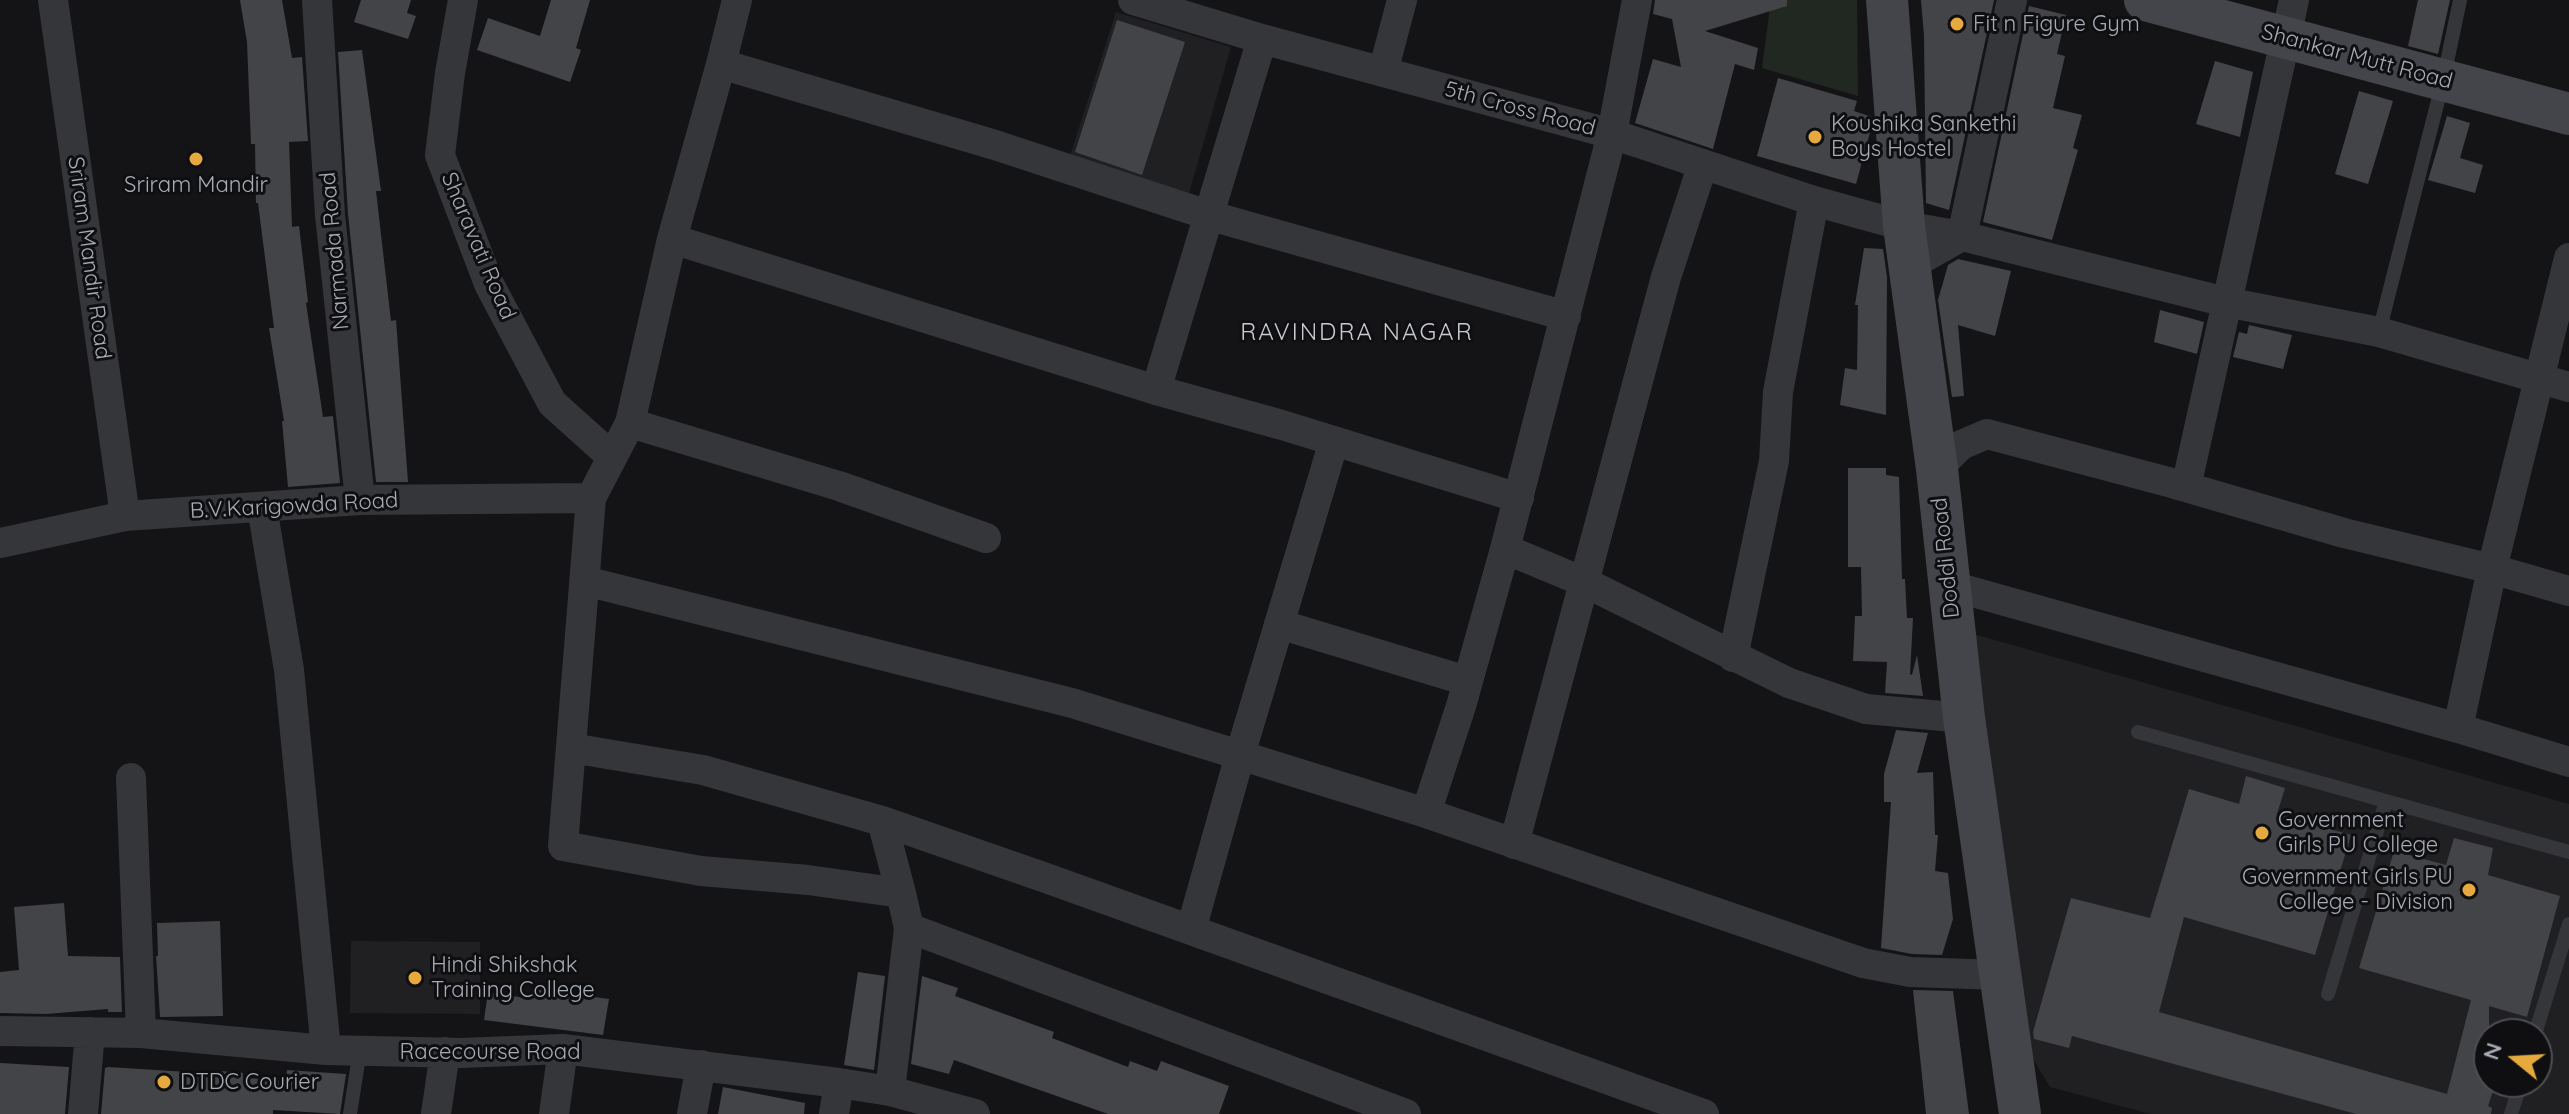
<!DOCTYPE html>
<html>
<head>
<meta charset="utf-8">
<style>
	body { margin:0 }
	#map { position:relative; width:2569px; height:1114px; overflow:hidden; background:#141416; font-family:Quicksand,sans-serif }
	canvas { display:block }
	.north { position:absolute; left:2473px; top:1018px; width:80px; height:80px; box-sizing:border-box; background:#0f0f11; border:2px solid #4c4d53; border-radius:50%; rotate:288deg; font-size:22px; font-weight:700; line-height:32px; text-align:center; color:#a7abb5 }
	.north::after { content:''; display:block; margin:auto; width:28px; height:36px; background:#e5a93d; clip-path:polygon(50% 0,100% 100%,50% 72%,0 100%) }
</style>
</head>
<body>
<div id="map">
<canvas width="2569" height="1114"></canvas>
<div class="north">N</div>
</div>
<script>
const c = document.querySelector('canvas').getContext('2d');
c.lineJoin = 'round';
function fillPath(path, color) { c.fillStyle = color; c.fill(path, 'evenodd'); }
const toPath = rows => new Path2D(rows.map(r => 'M' + r).join(''));
function strokePath(path, color, width, dash) { c.strokeStyle = color; c.lineWidth = width; c.lineCap = dash ? 'butt' : 'round'; c.setLineDash(dash || []); c.stroke(path); }
function drawText(font, color, halo, rows, align = 'center') {
  c.font = font + ' Quicksand,sans-serif'; c.lineWidth = 6; c.setLineDash([]); c.textBaseline = 'middle'; c.strokeStyle = halo; c.fillStyle = color; for (const [text, x, y, turn = 0] of rows) {
    c.save(); c.translate(x, y); c.rotate((+turn || 0) * Math.PI / 180); c.textAlign = isNaN(turn) ? turn : align; if (halo) c.strokeText(text, 0, 0); c.fillText(text, 0, 0); c.restore();
  }
}
const built = toPath([
	[1116,12,1231,47,1187,200,1068,162],
	[1967,632,2569,804,2569,1114,2150,1114,2050,1087,2027,1049],
	[2489,1034,2537,1034,2537,1082,2489,1082],
	[351,941,480,942,480,1014,350,1013]
]);
const green = toPath([
	[1771,0,1857,0,1858,96,1762,68]
]);
const building = toPath([
	[240,0,282,0,292,58,302,57,308,141,289,142,292,227,299,226,308,302,306,303,323,417,333,416,340,483,288,487,282,421,284,421,269,328,274,328,258,203,256,203,255,144,251,144,247,42],
	[361,0,411,0,407,13,416,16,408,39,354,22],
	[551,0,590,0,576,48,581,50,570,82,477,50,488,18,540,36],
	[1655,0,1787,0,1787,6,1705,31,1758,48,1754,70,1735,64,1713,149,1635,123,1653,59,1681,67,1672,19,1653,14],
	[1921,0,1994,0,1949,210,1926,203,1924,36],
	[2418,0,2450,0,2438,54,2408,46],
	[2029,6,2066,15,2057,54,2065,56,2053,108,2082,115,2073,148,2078,150,2052,240,1983,222],
	[1117,20,1185,42,1142,175,1075,152],
	[362,50,381,191,376,191,391,321,396,320,408,482,376,482,348,214,338,52],
	[2215,61,2253,72,2240,137,2196,124],
	[1778,78,1857,101,1854,111,1872,117,1872,125,1856,184,1757,156],
	[2359,91,2393,101,2368,184,2335,174],
	[2447,116,2470,123,2460,158,2483,165,2475,193,2428,180],
	[1864,248,1883,249,1887,277,1886,415,1840,405,1845,368,1857,370,1858,305,1855,305],
	[1958,259,2011,271,1995,336,1958,325,1964,396,1952,397,1938,300,1948,265],
	[2160,310,2204,322,2197,354,2154,342],
	[2249,325,2292,335,2283,369,2233,357,2239,332,2247,334],
	[1848,468,1886,468,1886,475,1899,477,1902,579,1905,579,1907,618,1913,618,1910,674,1912,675,1917,655,1923,696,1885,693,1887,662,1853,661,1855,616,1862,616,1861,567,1848,567],
	[1896,730,1928,733,1917,773,1933,772,1935,835,1938,835,1935,871,1948,873,1953,919,1942,955,1912,954,1881,948,1891,802,1884,802,1884,774],
	[2246,776,2285,788,2277,814,2351,835,2315,955,2184,917,2159,1012,2447,1094,2471,1000,2359,968,2394,851,2446,865,2454,838,2493,848,2488,875,2560,896,2527,1017,2489,1006,2489,1082,2496,1082,2488,1106,2492,1108,2491,1114,2356,1114,2072,1036,2069,1048,2034,1039,2033,1032,2071,898,2150,918,2189,789,2239,804],
	[64,903,68,956,120,957,122,1012,108,1012,108,1009,46,1014,0,1013,0,972,19,970,14,907],
	[220,921,223,1016,160,1017,156,956,158,956,157,923],
	[858,972,885,976,874,1070,844,1065],
	[922,976,958,988,955,996,1054,1032,1052,1038,1128,1067,1130,1061,1157,1071,1161,1061,1229,1086,1219,1114,1108,1114,954,1060,949,1074,911,1064],
	[532,989,609,999,603,1035,484,1020,488,992,531,999],
	[1913,990,1953,991,1969,1114,1926,1114],
	[0,1063,69,1067,65,1114,0,1114],
	[108,1067,220,1074,221,1071,243,1073,243,1078,286,1080,287,1070,346,1074,340,1114,273,1110,273,1114,101,1114,105,1068],
	[723,1087,805,1103,804,1114,718,1114]
]);
const lane = toPath([
	[2379,332,2443,81,2460,0],
	[2138,732,2569,852],
	[2328,994,2386,801],
	[2535,1034,2569,924],
	[350,1114,360,1050],
	[2511,1114,2521,1082]
]);
const street = toPath([
	[53,0,125,516],
	[317,0,330,215,360,500],
	[463,0,450,73,440,155,489,284,552,403,612,457],
	[737,0,721,64,672,239,630,423,591,498,563,846,701,871,808,880,901,893,909,928,890,1091],
	[1133,0,1262,39,1612,134,1814,201,1904,226,1962,236,2226,302,2379,332,2569,387],
	[1637,0,1612,134,1505,549,1584,582,1789,683,1866,709,1964,718],
	[721,64,995,145,1211,216,1566,316],
	[1383,72,1402,0],
	[672,239,1156,390,1282,425,1519,498],
	[1909,266,1962,236,2012,0],
	[1156,390,1262,39],
	[630,423,839,486,986,538],
	[1937,469,1961,445,1987,434,2172,483,2344,533,2492,569,2569,591],
	[2186,487,2294,0],
	[262,507,289,670,326,1050],
	[0,543,125,516,360,500,591,498],
	[585,581,1072,703,1426,813,1863,963,1910,972,2001,975],
	[1948,585,2458,728,2569,762],
	[1279,624,1467,681],
	[1733,657,1774,461,1778,392,1814,201],
	[2458,728,2492,569,2569,258],
	[571,748,703,770,882,821,1046,878,1704,1114],
	[131,778,141,1033],
	[1426,813,1461,706,1505,549],
	[882,821,901,893],
	[1514,844,1646,351,1666,277,1703,164],
	[909,928,1406,1114],
	[1191,930,1240,755,1334,441],
	[0,1031,141,1033,326,1050,461,1053,563,1049,839,1083,890,1091,975,1114],
	[83,1114,90,1032],
	[436,1114,445,1052],
	[554,1114,563,1049],
	[692,1114,701,1065],
	[834,1114,839,1083]
]);
const secondary = toPath([
	[1887,0,1904,226,1937,469,1964,718,2020,1114],
	[2145,0,2569,114]
]);
const markers = [
	[1957,24,8,"#e5a93d"],
	[1815,137,8,"#e5a93d"],
	[196,159,8,"#e5a93d"],
	[2262,833,8,"#e5a93d"],
	[2469,890,8,"#e5a93d"],
	[415,978,8,"#e5a93d"],
	[164,1082,8,"#e5a93d"]
];
const poiNames = [
	["Fit n Figure Gym",1973,24],
	["Koushika Sankethi",1831,124],
	["Boys Hostel",1831,149],
	["Sriram Mandir",196,185,"center"],
	["Government",2278,820],
	["Girls PU College",2278,845],
	["Government Girls PU",2453,877,"right"],
	["College - Division",2453,902,"right"],
	["Hindi Shikshak",431,965],
	["Training College",431,990],
	["DTDC Courier",180,1082]
];
const streetNames = [
	["Shankar Mutt Road",2357,57,15],
	["5th Cross Road",1520,109,15],
	["Sharavati Road",478,246,67],
	["Narmada Road",335,251,-95],
	["Sriram Mandir Road",89,258,82],
	["B.V.Karigowda Road",294,506,-3],
	["Doddi Road",1946,558,-96],
	["Racecourse Road",490,1052]
];
const neighbourhoodNames = [
	["RAVINDRA NAGAR",1357,333]
];
fillPath(built, '#202022');
fillPath(green, '#202821');
fillPath(building, '#434448');
strokePath(lane, '#35363a', 14);
strokePath(street, '#35363a', 30);
strokePath(secondary, '#43454a', 42);
for (const [x, y, r, color] of markers) { const dot = new Path2D(); dot.arc(x, y, r, 0, 2 * Math.PI); c.fillStyle = color; c.fill(dot); strokePath(dot, '#0f0f11', 3); }
drawText('22px', '#a7abb5', '#0f0f11', poiNames, 'left');
drawText('22px', '#a7abb5', '#0f0f11', streetNames);
c.letterSpacing = '2px';
drawText('24px', '#c7cad1', '#0f0f11', neighbourhoodNames);
c.letterSpacing = '0px';
</script>
</body>
</html>
